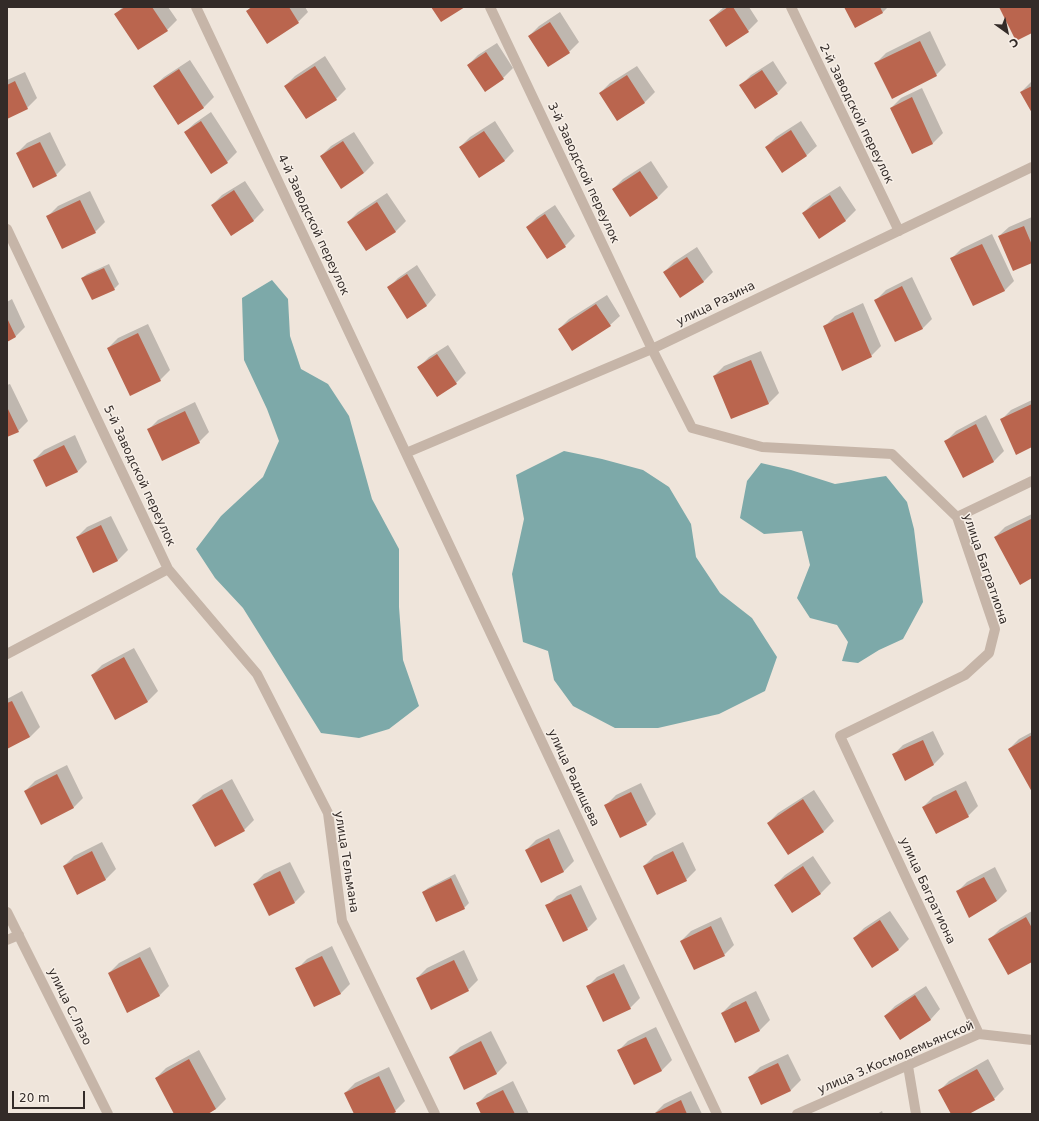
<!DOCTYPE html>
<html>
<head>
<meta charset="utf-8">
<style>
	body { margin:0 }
	#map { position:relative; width:1039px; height:1121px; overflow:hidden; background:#efe5db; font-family:"DejaVu Sans",sans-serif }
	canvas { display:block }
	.frame { position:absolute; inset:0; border:8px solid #332b28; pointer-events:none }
	.north { position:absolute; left:987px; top:12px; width:40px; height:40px; -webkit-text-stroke:3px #f7efe7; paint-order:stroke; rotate:147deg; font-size:11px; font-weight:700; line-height:16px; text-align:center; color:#332b28 }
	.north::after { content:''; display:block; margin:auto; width:14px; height:18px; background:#332b28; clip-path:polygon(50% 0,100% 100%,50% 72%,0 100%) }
	.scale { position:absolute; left:12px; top:1091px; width:73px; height:18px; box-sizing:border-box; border:2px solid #332b28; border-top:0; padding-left:5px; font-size:12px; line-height:14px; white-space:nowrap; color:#332b28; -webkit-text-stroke:3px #f7efe7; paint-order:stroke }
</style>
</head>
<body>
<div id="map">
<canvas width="1039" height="1121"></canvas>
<div class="frame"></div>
<div class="north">С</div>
<div class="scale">20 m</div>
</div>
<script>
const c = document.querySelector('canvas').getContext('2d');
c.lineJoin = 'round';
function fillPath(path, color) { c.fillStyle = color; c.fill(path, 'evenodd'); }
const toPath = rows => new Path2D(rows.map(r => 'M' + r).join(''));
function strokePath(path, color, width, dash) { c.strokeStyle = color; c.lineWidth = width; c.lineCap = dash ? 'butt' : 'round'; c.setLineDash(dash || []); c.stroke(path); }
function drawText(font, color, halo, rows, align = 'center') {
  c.font = font + ' "DejaVu Sans",sans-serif'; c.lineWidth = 3; c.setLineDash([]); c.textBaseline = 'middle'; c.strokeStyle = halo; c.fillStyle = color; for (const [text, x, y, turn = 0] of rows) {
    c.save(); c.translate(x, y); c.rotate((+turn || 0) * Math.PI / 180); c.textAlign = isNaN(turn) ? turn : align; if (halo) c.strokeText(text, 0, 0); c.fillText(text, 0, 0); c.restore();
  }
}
const water = toPath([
	[272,280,288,299,290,336,301,369,328,384,349,416,372,499,399,549,399,607,403,660,419,706,389,729,359,738,321,733,243,608,215,578,196,549,221,516,263,477,279,441,267,409,244,360,242,298],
	[564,451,602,459,643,470,669,487,691,524,696,557,720,593,752,618,777,657,765,691,719,714,658,728,615,728,573,706,554,680,548,651,523,642,512,574,524,519,516,475],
	[761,463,791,470,835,484,886,476,907,502,914,529,923,602,903,639,879,650,858,663,842,661,848,642,837,625,810,618,797,598,810,565,802,531,764,534,740,518,747,481]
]);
const shadow = toPath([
	[123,7,168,7,177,20,167,30,115,14],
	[251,7,305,7,308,12,298,22,247,11],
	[724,7,749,7,758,21,748,31,710,20],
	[845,7,888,7,883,12,855,27],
	[560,12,579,42,569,52,548,66,529,36,539,26],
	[930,31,946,65,936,75,876,63,886,53],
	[497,43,513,68,503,78,468,65,478,55],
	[325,56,346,89,336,99,306,118,285,86,295,76],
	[190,60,214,97,204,107,178,124,154,86,164,77],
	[773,61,787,83,777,93,741,85,751,75],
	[637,66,655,92,645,102,618,120,600,93,610,83],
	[25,72,37,98,27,108,7,118,7,80],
	[1031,82,1032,82,1032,111,1021,92],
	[922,88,943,133,933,143,913,153,891,108,901,98],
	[211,112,237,152,227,162,185,132,195,123],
	[495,121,514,151,504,161,460,147,470,137],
	[801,121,817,146,807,155,766,147,776,137],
	[50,132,66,165,56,175,17,153,27,143],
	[354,132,374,163,364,173,321,156,331,146],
	[651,161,668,187,658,197,630,215,613,189,623,179],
	[245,181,264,210,254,220,231,235,212,205,222,195],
	[840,186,856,210,846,220,819,238,803,213,813,203],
	[90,191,105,222,95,232,48,216,58,206],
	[387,193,406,221,396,231,367,250,348,222,358,212],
	[555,205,575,236,565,246,547,258,527,227,537,217],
	[1032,217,1032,262,999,236,1009,227],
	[992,234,1014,281,1004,291,951,259,961,249],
	[697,247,713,272,703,282,664,272,674,262],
	[109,264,119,284,114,289,82,278,87,274],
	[417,265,436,295,427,305,407,317,388,288,398,278],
	[912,277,932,319,922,329,876,300,886,290],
	[607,295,620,316,610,325,559,329,569,319],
	[12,299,25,327,15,337,7,341,7,302],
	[863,303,881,346,871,356,825,326,835,316],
	[148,324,170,370,160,380,108,348,118,338],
	[448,345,466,373,456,383,419,367,429,357],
	[761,351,779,393,769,403,732,418,714,376,724,366],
	[10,384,28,421,18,431,7,436,7,385],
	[1032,400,1032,446,1001,420,1011,410],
	[195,402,209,432,199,442,148,430,158,420],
	[986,415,1004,451,994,461,963,477,946,441,956,431],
	[75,435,87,462,77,472,34,460,44,450],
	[1032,514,1032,577,1020,584,995,537,1005,527],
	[111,516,128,550,118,560,94,572,77,537,87,527],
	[134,648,158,691,148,701,116,719,92,675,102,665],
	[22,691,40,727,30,737,7,748,7,699],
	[933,731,944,754,934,764,905,780,893,755,903,745],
	[1032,732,1032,790,1009,749,1019,739],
	[67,765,83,798,73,808,25,791,35,781],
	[232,779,254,820,244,830,193,805,203,795],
	[966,781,978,806,968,816,923,807,933,797],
	[641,783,656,814,646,824,606,805,616,795],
	[814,790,834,821,824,831,788,854,768,823,778,813],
	[559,829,574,861,564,871,541,881,526,850,536,840],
	[102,842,116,869,106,879,77,893,64,866,74,856],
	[683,842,696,870,686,880,657,894,644,866,654,856],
	[813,856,831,883,821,893,792,912,775,885,785,875],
	[290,862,305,892,295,902,254,884,264,874],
	[995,867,1007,891,997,901,957,892,967,882],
	[455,874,469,903,464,908,437,921,423,892,428,888],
	[581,885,597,919,587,929,547,906,557,896],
	[890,911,909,939,899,949,872,966,854,938,864,928],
	[1032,911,1032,961,990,939,1000,929],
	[721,917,734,945,724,955,681,941,691,931],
	[332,946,350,984,340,994,297,969,307,959],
	[150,947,169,986,159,996,109,973,119,963],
	[464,950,478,980,468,990,417,978,427,968],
	[624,964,640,998,630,1008,587,987,597,977],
	[926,986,940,1009,931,1019,900,1039,885,1016,895,1006],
	[756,991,770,1020,760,1030,736,1042,722,1013,732,1003],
	[656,1027,672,1060,662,1070,634,1084,618,1051,628,1041],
	[491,1031,507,1063,497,1073,465,1088,450,1057,460,1047],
	[199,1050,226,1099,216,1109,206,1114,176,1114,156,1078,166,1068],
	[788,1054,801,1080,791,1090,762,1103,750,1077,760,1067],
	[988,1059,1004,1089,994,1099,967,1114,952,1114,939,1091,949,1081],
	[389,1067,405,1101,395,1111,390,1114,355,1114,345,1093,355,1083],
	[513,1081,529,1114,482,1114,477,1104,487,1094],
	[691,1091,702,1114,654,1114,664,1104],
	[882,1111,883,1114,877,1114]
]);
const building = toPath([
	[125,7,152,7,168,31,138,50,114,14],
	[252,7,289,7,299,23,267,44,246,11],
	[431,7,465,7,441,22],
	[728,7,733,7,749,32,726,47,709,20],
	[844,7,880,7,883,13,855,28],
	[999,7,1032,7,1032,33,1016,41],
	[550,22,570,53,548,67,528,36],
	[920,41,937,76,892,99,874,63],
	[486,52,504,79,485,92,467,65],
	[315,66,337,100,306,119,284,86],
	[179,69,204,108,178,125,153,86],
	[762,70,778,94,755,109,739,85],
	[627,75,645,103,617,121,599,93],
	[15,81,28,109,7,119,7,85],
	[1032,86,1032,113,1020,92],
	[912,97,933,144,912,154,890,108],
	[201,121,228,163,211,174,184,132],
	[791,130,807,156,782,173,765,147],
	[484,131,505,161,479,178,459,147],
	[343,141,364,173,341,189,320,156],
	[40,142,57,176,33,188,16,153],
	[640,171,658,198,630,217,612,189],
	[234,190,254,221,231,236,211,205],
	[830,195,846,221,819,239,802,213],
	[80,200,96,233,62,249,46,216],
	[377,202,396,232,366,251,347,222],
	[545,214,566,247,547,259,526,227],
	[1024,226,1032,245,1032,263,1013,271,998,236],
	[982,244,1005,291,973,306,950,258],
	[687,257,704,282,680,298,663,272],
	[104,268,115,290,92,300,81,278],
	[407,274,427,306,407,319,387,287],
	[902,286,923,329,895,342,874,300],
	[596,304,611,326,572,351,558,329],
	[853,312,872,357,842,371,823,326],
	[7,318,16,337,7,342],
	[138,333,161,381,130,396,107,348],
	[437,354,457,384,437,397,417,367],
	[751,360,769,404,731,419,713,376],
	[1032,404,1032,447,1016,455,1000,419],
	[7,407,19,432,7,437],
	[185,411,200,443,162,461,147,429],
	[976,424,994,462,963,478,944,441],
	[64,445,78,472,46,487,33,460],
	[1031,519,1032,578,1020,585,994,537],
	[101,525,118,561,93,573,76,537],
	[124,657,148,702,115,720,91,675],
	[12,701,30,737,7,749,7,703],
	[1032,735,1032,792,1008,749],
	[923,740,934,765,905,781,892,754],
	[57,774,74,808,41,825,24,791],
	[222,789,245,831,215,847,192,805],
	[956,790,969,817,936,834,922,807],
	[631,792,647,825,620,838,604,805],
	[803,799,824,832,788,855,767,823],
	[549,838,564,872,541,883,525,850],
	[92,851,106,880,77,895,63,866],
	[673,851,687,881,657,895,643,866],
	[803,866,821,894,792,913,774,885],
	[280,871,295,903,269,916,253,884],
	[984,877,997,901,969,918,956,891],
	[451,878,465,909,436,922,422,892],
	[571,894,588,930,563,942,545,905],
	[1026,917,1032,928,1032,962,1008,975,988,939],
	[880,920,899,950,872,968,853,938],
	[711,926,725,956,694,970,680,941],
	[322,956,341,994,314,1007,295,968],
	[140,957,160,996,127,1013,108,973],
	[454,960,469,991,431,1010,416,978],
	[614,973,631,1009,603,1022,586,986],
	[915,995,931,1020,900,1040,884,1016],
	[746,1001,760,1031,735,1043,721,1013],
	[646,1037,662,1071,634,1085,617,1050],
	[481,1041,497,1074,464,1090,449,1057],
	[189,1059,216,1109,208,1114,174,1114,155,1078],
	[778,1063,791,1091,761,1105,748,1077],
	[977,1069,995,1100,969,1114,951,1114,938,1090],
	[379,1076,396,1112,392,1114,354,1114,344,1093],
	[503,1090,515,1114,481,1114,476,1103],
	[681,1100,687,1114,653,1114]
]);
const minor = toPath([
	[196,7,717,1114],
	[490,7,652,349,692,428,762,447,892,454,957,517,995,629,989,653,965,675,840,736,979,1034],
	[791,7,899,231],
	[7,229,168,569,7,654],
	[406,453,652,349,1032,167],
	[957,517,1032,481],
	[168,569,257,674,328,813,342,921,435,1114],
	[7,912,108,1114],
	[7,940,19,935],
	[908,1066,916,1114],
	[797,1114,979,1034,1032,1040]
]);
const streetNames = [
	["2-й Заводской переулок",856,114,64],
	["3-й Заводской переулок",583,173,65],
	["4-й Заводской переулок",313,225,65],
	["улица Разина",716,304,-26],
	["5-й Заводской переулок",139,476,65],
	["улица Багратиона",985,569,71],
	["улица Радищева",573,778,65],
	["улица Тельмана",346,862,81],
	["улица Багратиона",927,891,65],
	["улица С.Лазо",69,1007,64],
	["улица З.Космодемьянской",896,1058,-23]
];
fillPath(water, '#7da9a9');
fillPath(shadow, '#0003');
fillPath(building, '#ba654e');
strokePath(minor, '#c6b5a8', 10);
drawText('12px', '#332b28', '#f7efe7', streetNames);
</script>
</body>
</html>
